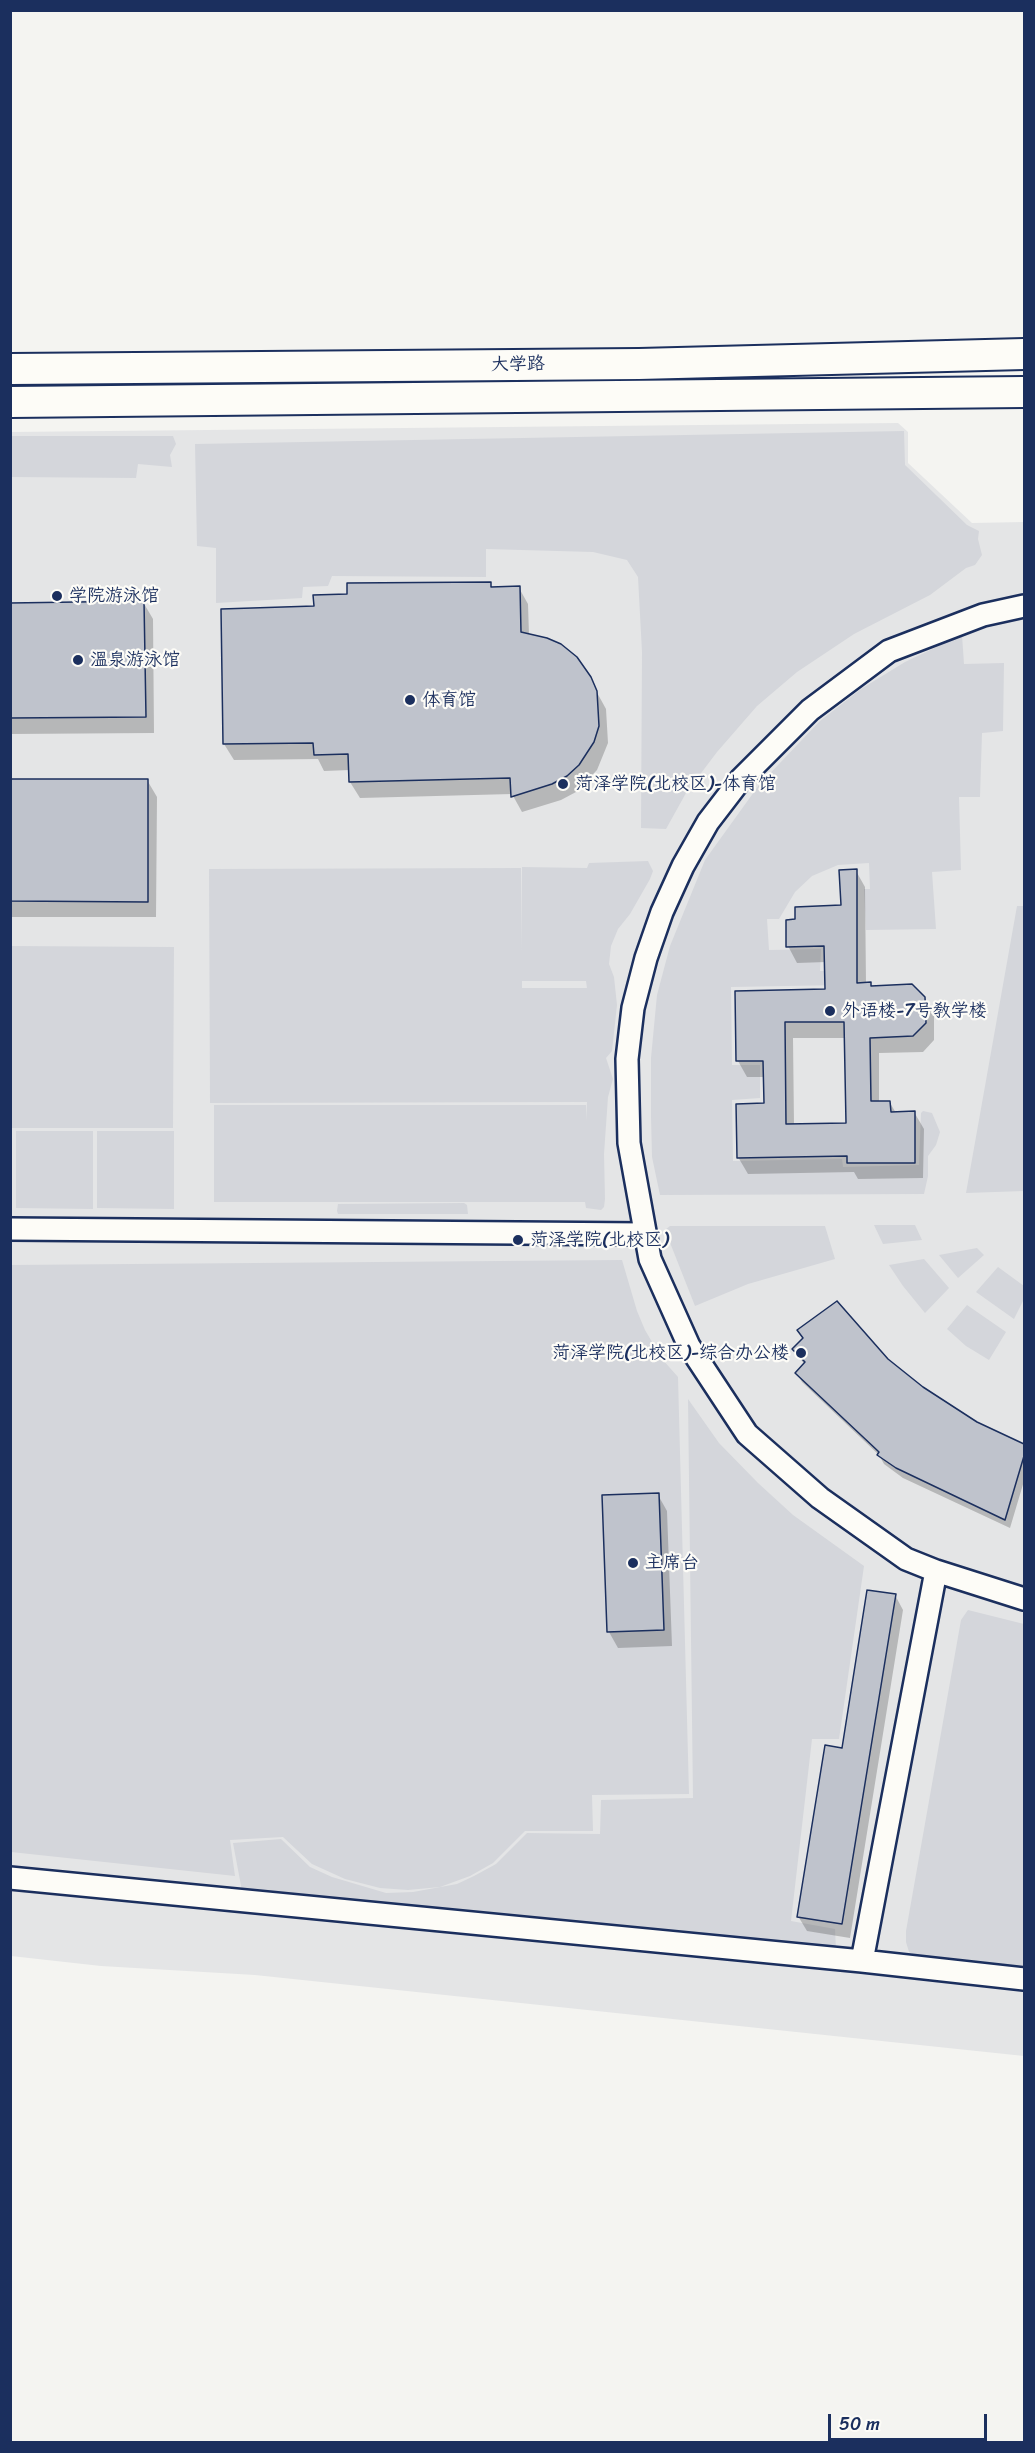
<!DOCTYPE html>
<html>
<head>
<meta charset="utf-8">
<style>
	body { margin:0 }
	#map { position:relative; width:1035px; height:2453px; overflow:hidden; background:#f4f4f1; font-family:Sriracha,sans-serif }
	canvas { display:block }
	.frame { position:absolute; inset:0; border:12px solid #1b2f5e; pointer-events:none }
	.scale { position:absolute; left:828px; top:2414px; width:159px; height:27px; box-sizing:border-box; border:3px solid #1b2f5e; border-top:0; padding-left:8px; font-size:18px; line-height:21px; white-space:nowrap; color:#1b2f5e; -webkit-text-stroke:4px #fdfcf7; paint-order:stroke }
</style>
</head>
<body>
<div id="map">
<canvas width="1035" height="2453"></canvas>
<div class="frame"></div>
<div class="scale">50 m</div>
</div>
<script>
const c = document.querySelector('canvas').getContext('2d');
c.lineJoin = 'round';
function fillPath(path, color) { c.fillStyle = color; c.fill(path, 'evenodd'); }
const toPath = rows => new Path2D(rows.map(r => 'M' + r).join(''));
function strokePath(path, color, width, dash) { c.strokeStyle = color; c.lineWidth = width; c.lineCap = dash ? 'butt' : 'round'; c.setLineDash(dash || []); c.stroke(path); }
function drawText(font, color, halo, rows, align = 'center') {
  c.font = font + ' Sriracha,"LXGW WenKai TC",sans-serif'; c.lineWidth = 4.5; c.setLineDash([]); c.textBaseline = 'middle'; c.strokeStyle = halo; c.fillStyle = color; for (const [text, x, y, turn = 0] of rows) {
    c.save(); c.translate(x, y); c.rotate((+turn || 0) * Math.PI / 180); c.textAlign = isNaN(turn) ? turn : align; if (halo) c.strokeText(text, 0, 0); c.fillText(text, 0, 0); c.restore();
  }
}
const built = toPath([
	[898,423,908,432,908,463,972,523,1024,522,1024,2056,255,1975,101,1966,11,1956,10,432]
]);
const green = toPath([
	[904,431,905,465,967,525,979,531,978,539,982,555,975,565,966,568,930,595,854,634,797,672,757,706,717,752,686,793,666,829,641,828,642,652,638,577,627,560,593,552,486,549,486,577,332,576,328,586,303,587,302,598,216,603,216,548,197,546,195,444],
	[11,436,173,436,176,444,170,455,172,467,138,464,136,478,11,477],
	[962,635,964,664,1004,663,1003,731,982,733,980,797,959,797,961,870,932,872,936,929,866,930,864,889,870,889,869,863,838,865,812,876,795,892,779,919,767,919,769,950,821,949,820,971,841,971,841,985,731,987,732,1065,760,1065,760,1098,732,1100,733,1161,842,1159,843,1167,919,1165,921,1113,923,1111,932,1113,940,1132,936,1145,928,1156,928,1176,924,1194,660,1195,652,1157,651,1116,651,1058,657,995,670,946,705,860,759,785,820,721,861,689,905,662],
	[648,861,653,871,650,879,630,914,618,929,611,946,609,964,614,977,617,1005,612,1051,606,1058,613,1079,608,1097,604,1154,605,1199,604,1207,601,1210,586,1208,585,1202,214,1202,214,1105,586,1105,586,1121,587,1102,210,1103,209,869,521,868,521,952,522,867,587,868,589,863],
	[522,981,586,981,587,988,522,988,522,1038],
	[1017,906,1024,906,1024,1191,966,1193],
	[11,946,174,947,173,1128,11,1128],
	[16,1131,93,1131,93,1209,16,1208],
	[97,1131,174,1131,174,1209,97,1208],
	[464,1203,467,1205,468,1214,338,1214,337,1211,338,1204],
	[874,1225,915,1225,922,1240,883,1244],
	[670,1226,825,1226,835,1259,748,1284,695,1306,665,1230],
	[977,1248,984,1255,958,1278,939,1255],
	[924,1259,949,1288,925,1313,903,1286,889,1265],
	[622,1260,637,1311,645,1330,662,1359,678,1377,689,1794,592,1795,593,1831,525,1831,493,1863,470,1876,440,1887,408,1890,380,1888,345,1879,312,1864,283,1837,230,1840,235,1876,11,1852,10,1265],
	[998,1267,1024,1286,1024,1299,1014,1319,976,1292],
	[967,1305,1006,1332,989,1360,966,1346,947,1329],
	[688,1399,719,1443,758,1483,793,1515,864,1566,839,1739,812,1739,791,1921,835,1929,836,1950,242,1891,233,1843,281,1839,310,1867,332,1877,386,1893,413,1892,457,1884,474,1876,496,1864,527,1833,600,1834,601,1800,693,1798],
	[968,1610,1024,1624,1024,1970,920,1958,909,1952,906,1942,906,1931,961,1620]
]);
const shadow = toPath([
	[490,584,492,589,519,588,528,604,529,635,589,678,606,709,608,743,597,770,576,792,561,800,522,812,512,794,360,798,350,782,350,770,324,771,318,759,234,760,224,744,315,607,348,595],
	[143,602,153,619,154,733,10,734,10,604],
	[10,780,147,780,157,797,156,917,10,917],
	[856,871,865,887,866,984,870,984,872,988,924,998,934,1014,934,1040,923,1052,879,1053,879,1103,890,1103,896,1113,914,1112,924,1129,923,1178,858,1179,854,1172,748,1174,738,1157,765,1104,765,1077,747,1077,738,1061,736,993,826,991,826,962,797,963,788,946,842,906],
	[793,1038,846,1038,848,1125,794,1125],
	[793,1349,887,1360,922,1388,976,1423,1024,1445,1024,1481,1010,1528,903,1478,884,1464,879,1455,802,1382,797,1373,805,1365],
	[658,1495,667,1511,672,1646,618,1648,609,1632,604,1497],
	[895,1595,903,1610,850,1938,807,1931,798,1916,843,1750]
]);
const building = toPath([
	[491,582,491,587,520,586,521,632,547,638,561,644,577,657,591,677,597,691,599,726,594,742,579,765,567,776,552,784,511,797,510,778,349,782,348,754,314,755,313,743,223,744,221,609,314,606,313,595,347,594,347,583,491,582],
	[144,601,146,717,10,718,10,603,144,601],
	[10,779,148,779,148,902,10,901,10,779],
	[857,869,857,983,871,982,871,986,912,984,925,997,926,1023,913,1036,870,1038,871,1101,890,1101,891,1112,915,1111,915,1163,847,1163,847,1156,737,1158,736,1104,764,1103,763,1061,736,1061,735,991,825,989,824,946,786,947,786,920,795,919,795,907,841,905,839,870,857,869],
	[785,1022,844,1022,846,1123,786,1124,785,1022],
	[837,1301,888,1359,923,1387,977,1422,1024,1444,1024,1456,1005,1520,896,1468,877,1455,879,1452,795,1373,805,1362,792,1349,803,1338,797,1330,837,1301],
	[659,1493,664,1630,607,1632,602,1495,659,1493],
	[867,1590,896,1594,842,1924,797,1917,825,1745,842,1748,867,1590]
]);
const street = toPath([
	[1024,606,983,615,889,651,810,710,741,779,708,822,683,866,662,912,646,958,633,1008,627,1059,629,1143,650,1259,689,1346,747,1434,820,1498,906,1559,936,1571,1024,1599],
	[10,1229,644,1234],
	[10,1878,862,1961,936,1571],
	[862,1961,1024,1979]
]);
const secondary = toPath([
	[10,369,639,364,1024,354],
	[10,402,1024,392]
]);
const markers = [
	[57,596,6,"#1b2f5e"],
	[78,660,6,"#1b2f5e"],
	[410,700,6,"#1b2f5e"],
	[563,784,6,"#1b2f5e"],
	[830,1011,6,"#1b2f5e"],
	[518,1240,6,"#1b2f5e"],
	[801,1353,6,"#1b2f5e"],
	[633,1563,6,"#1b2f5e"]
];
const streetNames = [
	["大学路",518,365,-1]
];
const poiNames = [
	["学院游泳馆",69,596],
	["温泉游泳馆",90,660],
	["体育馆",422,700],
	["菏泽学院(北校区)-体育馆",575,784],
	["外语楼-7号教学楼",842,1011],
	["菏泽学院(北校区)",530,1240],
	["菏泽学院(北校区)-综合办公楼",789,1353,"right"],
	["主席台",645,1563]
];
fillPath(built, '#e4e5e6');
fillPath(green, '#d4d6db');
fillPath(shadow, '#0003');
fillPath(building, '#bfc3cc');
strokePath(building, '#1b2f5e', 1.5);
strokePath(street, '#1b2f5e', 26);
strokePath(secondary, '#1b2f5e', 34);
strokePath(street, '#fdfcf7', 21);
strokePath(secondary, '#fdfcf7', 30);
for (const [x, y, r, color] of markers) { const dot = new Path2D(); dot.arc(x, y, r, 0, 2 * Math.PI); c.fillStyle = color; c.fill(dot); strokePath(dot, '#fdfcf7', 2); }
drawText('18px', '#1b2f5e', '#fdfcf7', streetNames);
drawText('18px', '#1b2f5e', '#fdfcf7', poiNames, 'left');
</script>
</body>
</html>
